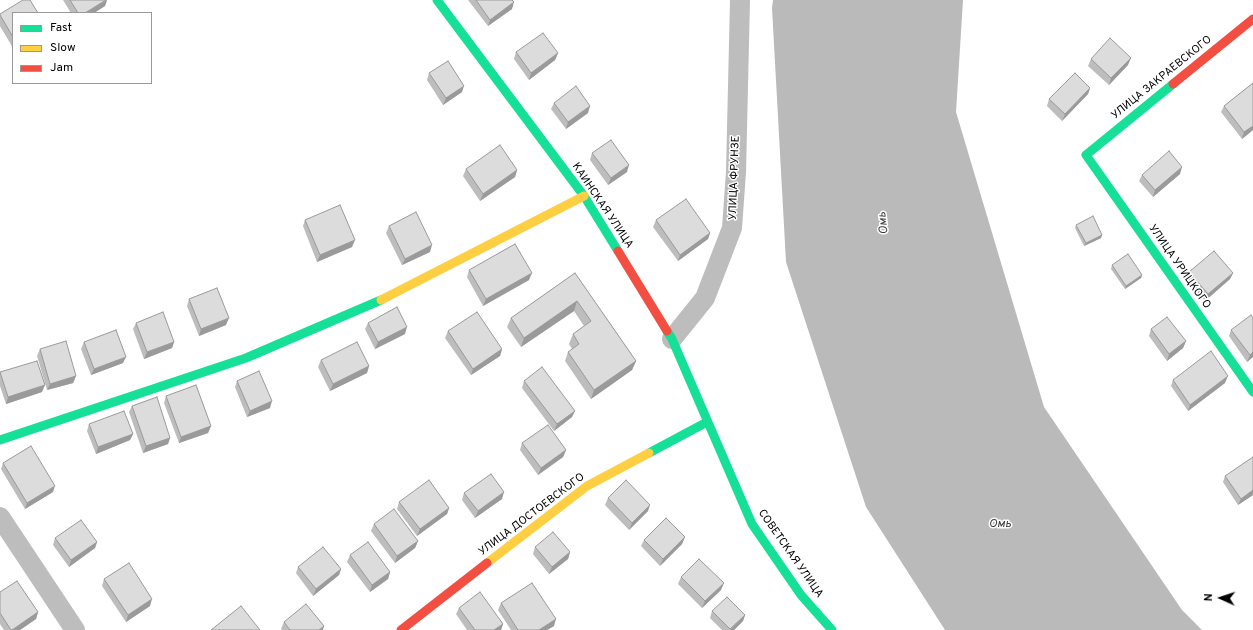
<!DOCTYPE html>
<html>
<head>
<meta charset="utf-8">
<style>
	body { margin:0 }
	#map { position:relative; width:1253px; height:630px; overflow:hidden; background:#fff; font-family:Overpass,sans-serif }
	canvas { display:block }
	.legend { position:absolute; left:12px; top:12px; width:140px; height:72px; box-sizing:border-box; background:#fff; border:1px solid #999; margin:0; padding:5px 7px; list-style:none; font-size:12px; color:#000 }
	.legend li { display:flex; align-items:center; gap:8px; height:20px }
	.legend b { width:20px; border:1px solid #999 }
	.north { position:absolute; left:1201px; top:578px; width:40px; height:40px; -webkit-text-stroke:3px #fff; paint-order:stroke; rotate:273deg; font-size:11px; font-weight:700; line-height:16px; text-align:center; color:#000 }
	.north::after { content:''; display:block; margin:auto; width:14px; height:18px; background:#000; clip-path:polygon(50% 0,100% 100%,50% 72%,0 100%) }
</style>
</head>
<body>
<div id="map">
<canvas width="1253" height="630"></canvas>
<ul class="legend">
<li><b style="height:5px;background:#16e098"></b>Fast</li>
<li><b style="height:5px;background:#ffcf43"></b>Slow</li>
<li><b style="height:5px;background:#f24e42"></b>Jam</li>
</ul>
<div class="north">N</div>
</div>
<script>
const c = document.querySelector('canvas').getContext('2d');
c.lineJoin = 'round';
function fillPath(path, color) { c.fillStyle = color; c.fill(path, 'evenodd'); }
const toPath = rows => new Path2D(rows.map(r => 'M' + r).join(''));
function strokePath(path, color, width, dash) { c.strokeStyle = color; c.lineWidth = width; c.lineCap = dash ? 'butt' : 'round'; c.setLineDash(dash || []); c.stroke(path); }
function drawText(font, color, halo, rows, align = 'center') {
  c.font = font + ' Overpass,sans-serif'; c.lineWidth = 3; c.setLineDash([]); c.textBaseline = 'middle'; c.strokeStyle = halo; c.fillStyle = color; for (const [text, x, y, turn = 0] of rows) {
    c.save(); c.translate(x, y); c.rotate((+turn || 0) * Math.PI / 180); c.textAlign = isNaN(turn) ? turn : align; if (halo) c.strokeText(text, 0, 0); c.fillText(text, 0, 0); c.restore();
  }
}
const water = toPath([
	[773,0,963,0,956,112,1044,407,1182,610,1202,630,945,630,866,507,786,262,772,8]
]);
const street = toPath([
	[672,339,705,298,732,228,736,172,740,0],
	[0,517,75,630]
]);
const fast = toPath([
	[437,0,584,196,618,251],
	[1173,84,1086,155,1253,392],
	[667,331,672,339,752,524,801,595,832,630],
	[0,440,246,358,381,300],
	[649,453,707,422]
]);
const slow = toPath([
	[381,300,584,196],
	[487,563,587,486,649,453]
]);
const jam = toPath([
	[1173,84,1253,19],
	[618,251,667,331],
	[401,630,487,563]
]);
const wall = toPath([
	[63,0,107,0,105,6,94,13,71,13],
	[468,0,512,0,512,9,488,26],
	[13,13,13,48,0,26,0,14],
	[516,52,558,53,555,60,529,80,514,59],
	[1091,59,1128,65,1109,85,1088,66],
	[429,73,462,92,443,105,427,80],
	[1253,83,1253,130,1242,139,1221,112,1224,106],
	[1090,88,1088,94,1062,121,1047,106,1049,99],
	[554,103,588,113,566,129,551,109],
	[592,153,627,172,608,185,590,160],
	[466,169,517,170,515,177,480,201,463,176],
	[1180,174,1153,197,1139,181,1142,175],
	[305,220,352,247,317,262,303,226],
	[656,220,710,233,708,239,678,261,653,227],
	[1076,225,1102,235,1101,238,1084,246,1075,228],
	[389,226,430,252,402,265,386,233],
	[1112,265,1142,275,1141,278,1125,289,1111,269],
	[469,270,529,280,483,306,467,277],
	[1189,272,1233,273,1230,279,1205,301,1186,279],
	[575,273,636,361,632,370,591,399,565,361,568,352,572,349,569,344,573,334,584,326,574,311,521,347,507,327,511,318],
	[189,299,226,325,199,336,187,306],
	[136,323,174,342,172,348,144,359,133,329],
	[368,323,405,334,375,349,365,329],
	[1151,329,1186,341,1183,348,1167,361,1149,336],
	[1231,330,1253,357,1247,362,1229,336],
	[448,331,502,349,500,356,471,375,445,338],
	[84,342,123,363,91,375,81,349],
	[40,349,76,376,73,383,47,390,37,356],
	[321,360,369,366,367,373,330,391,318,367],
	[0,372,42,392,6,404,0,386],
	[1173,380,1225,383,1188,411,1171,386],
	[237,381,270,408,247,417,235,387],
	[524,381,572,417,554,431,522,388],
	[166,396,211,426,208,433,179,443,164,403],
	[132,406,170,438,168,444,143,453,129,412],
	[89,424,133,434,130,440,96,454,87,431],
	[522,443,566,450,563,457,538,475,520,450],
	[3,463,53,492,25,509,1,469],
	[1225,476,1253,495,1238,505,1223,482],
	[464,493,502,499,475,518,462,500],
	[608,498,648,511,629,530,605,505],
	[399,502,449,508,447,514,417,536,397,509],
	[374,524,418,541,415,548,395,563,371,531],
	[685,537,682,544,660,566,641,546,644,540],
	[55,538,97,542,95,548,69,567,53,545],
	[535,547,570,552,568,559,549,574,533,554],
	[350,555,390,572,388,579,370,592,347,562],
	[298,567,341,569,339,575,313,596,296,573],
	[681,577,721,590,702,608,678,584],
	[104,579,150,606,126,622,102,586],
	[0,592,38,612,36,619,20,630,4,630,0,624],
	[501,603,554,626,547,630,511,630,498,610],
	[459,608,503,624,501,630,467,630,456,614],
	[712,611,745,615,743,621,734,630,722,630,710,618],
	[284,622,323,630,282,630,281,629]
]);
const shadedWall = toPath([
	[107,0,105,6,94,13,85,13],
	[514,2,512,9,488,26,490,20],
	[558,53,555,60,529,80,531,73],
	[1131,58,1128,65,1109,85,1111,78],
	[464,86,462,92,443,105,446,98],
	[1090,88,1088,94,1062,121,1065,114],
	[590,106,588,113,566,129,568,122],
	[1253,126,1253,130,1242,139,1244,132],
	[629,165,627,172,608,185,611,178],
	[1182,167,1180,174,1153,197,1155,190],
	[517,170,515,177,480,201,483,194],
	[710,233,708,239,678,261,680,255],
	[1102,235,1101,238,1084,246,1086,243],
	[355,240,352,247,317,262,320,255],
	[432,245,430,252,402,265,405,259],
	[532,273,529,280,483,306,486,299],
	[1233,273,1230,279,1205,301,1208,294],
	[1142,275,1141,278,1125,289,1126,286],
	[577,301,574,311,521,347,524,338],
	[229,318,226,325,199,336,201,329],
	[407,327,405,334,375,349,378,342],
	[1186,341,1183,348,1167,361,1169,354],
	[174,342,172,348,144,359,147,352],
	[502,349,500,356,471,375,473,369],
	[1253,352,1253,357,1247,362,1250,355],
	[126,357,123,363,91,375,94,369],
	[636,361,632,370,591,399,594,390],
	[369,366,367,373,330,391,333,384],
	[76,376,73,383,47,390,50,384],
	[1228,376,1225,383,1188,411,1190,405],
	[45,385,42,392,6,404,8,397],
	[272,401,270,408,247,417,250,411],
	[575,411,572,417,554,431,557,424],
	[211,426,208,433,179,443,181,437],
	[133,434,130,440,96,454,98,447],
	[170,438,168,444,143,453,146,446],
	[566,450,563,457,538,475,541,468],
	[55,486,53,492,25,509,27,503],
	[1253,490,1253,495,1238,505,1241,499],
	[504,492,502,499,475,518,478,511],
	[650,505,648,511,629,530,632,523],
	[449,508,447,514,417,536,420,529],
	[685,537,682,544,660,566,663,559],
	[418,541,415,548,395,563,397,556],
	[97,542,95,548,69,567,71,560],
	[570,552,568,559,549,574,552,567],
	[341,569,339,575,313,596,316,589],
	[390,572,388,579,370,592,372,585],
	[724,583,721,590,702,608,705,601],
	[152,599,150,606,126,622,128,615],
	[38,612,36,619,20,630,12,630],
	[745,615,743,621,734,630,730,630],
	[556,619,554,626,547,630,539,630],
	[503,624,501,630,494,630],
	[324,626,323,630,319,630]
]);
const building = toPath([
	[23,0,30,0,38,13,13,13,13,37,0,15,0,14,23,0],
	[70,0,106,0,85,13,78,13,70,0],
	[476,0,512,0,514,2,490,20,476,0],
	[543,33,558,53,531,73,516,52,543,33],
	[1110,38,1131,58,1111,78,1091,59,1110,38],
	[448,61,464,86,446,98,429,73,448,61],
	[1075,73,1090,88,1065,114,1049,99,1075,73],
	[1253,83,1253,126,1244,132,1224,106,1253,83],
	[576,86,590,106,568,122,554,103,576,86],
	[611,140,629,165,611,178,592,153,611,140],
	[500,145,517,170,483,194,466,169,500,145],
	[1169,151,1182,167,1155,190,1142,175,1169,151],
	[686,199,710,233,680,255,656,220,686,199],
	[340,205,355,240,320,255,305,220,340,205],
	[416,212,432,245,405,259,389,226,416,212],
	[1093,216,1102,235,1086,243,1076,225,1093,216],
	[515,244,532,273,486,299,469,270,515,244],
	[1214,251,1233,273,1208,294,1189,272,1214,251],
	[1128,254,1142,275,1126,286,1112,265,1128,254],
	[575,273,636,361,594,390,568,352,579,344,573,334,591,321,577,301,524,338,511,318,575,273],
	[217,288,229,318,201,329,189,299,217,288],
	[397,307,407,327,378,342,368,323,397,307],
	[163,312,174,342,147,352,136,323,163,312],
	[477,312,502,349,473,369,448,331,477,312],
	[1251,315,1253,318,1253,352,1250,355,1231,330,1251,315],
	[1167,317,1186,341,1169,354,1151,329,1167,317],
	[116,330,126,357,94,369,84,342,116,330],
	[66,341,76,376,50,384,40,349,66,341],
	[357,342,369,366,333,384,321,360,357,342],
	[1211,351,1228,376,1190,405,1173,380,1211,351],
	[37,361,45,385,8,397,0,372,37,361],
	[542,367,575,411,557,424,524,381,542,367],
	[259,371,272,401,250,411,237,381,259,371],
	[196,385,211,426,181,437,166,396,196,385],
	[157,397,170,438,146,446,132,406,157,397],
	[124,411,133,434,98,447,89,424,124,411],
	[548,425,566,450,541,468,522,443,548,425],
	[31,446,55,486,27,503,3,463,31,446],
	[1253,457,1253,490,1241,499,1225,476,1253,457],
	[491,474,504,492,478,511,464,493,491,474],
	[429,480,449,508,420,529,399,502,429,480],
	[626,480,650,505,632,523,608,498,626,480],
	[394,509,418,541,397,556,374,524,394,509],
	[666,518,685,537,663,559,644,540,666,518],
	[81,520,97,542,71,560,55,538,81,520],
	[553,532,570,552,552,567,535,547,553,532],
	[368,542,390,572,372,585,350,555,368,542],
	[323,547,341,569,316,589,298,567,323,547],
	[699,559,724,583,705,601,681,577,699,559],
	[129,563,152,599,128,615,104,579,129,563],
	[17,581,38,612,12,630,11,630,0,613,0,592,17,581],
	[532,583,556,619,539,630,518,630,501,603,532,583],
	[480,592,503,624,494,630,475,630,459,608,480,592],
	[727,597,745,615,730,629,712,611,727,597],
	[306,604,324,626,319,630,290,630,284,622,306,604],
	[241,606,260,630,211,630,241,606]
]);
const streetNames = [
	["УЛИЦА ЗАКРАЕВСКОГО",1162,78,-39],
	["УЛИЦА ФРУНЗЕ",735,178,-88],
	["КАИНСКАЯ УЛИЦА",602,206,56],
	["УЛИЦА УРИЦКОГО",1179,267,55],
	["УЛИЦА ДОСТОЕВСКОГО",532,515,-37],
	["СОВЕТСКАЯ УЛИЦА",790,554,55]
];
const waterNames = [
	["Омь",884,223,-96],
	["Омь",1000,525]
];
fillPath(water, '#bababa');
strokePath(street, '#bdbdbd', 20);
strokePath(fast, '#16e098', 9);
strokePath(slow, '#ffcf43', 9);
strokePath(jam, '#f24e42', 9);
fillPath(wall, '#bdbdbd');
fillPath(shadedWall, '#9a9a9a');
fillPath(building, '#dcdcdc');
strokePath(building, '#9a9a9a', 1);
drawText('11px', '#000', '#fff', streetNames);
drawText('italic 12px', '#3e3e3e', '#fff', waterNames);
</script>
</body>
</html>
